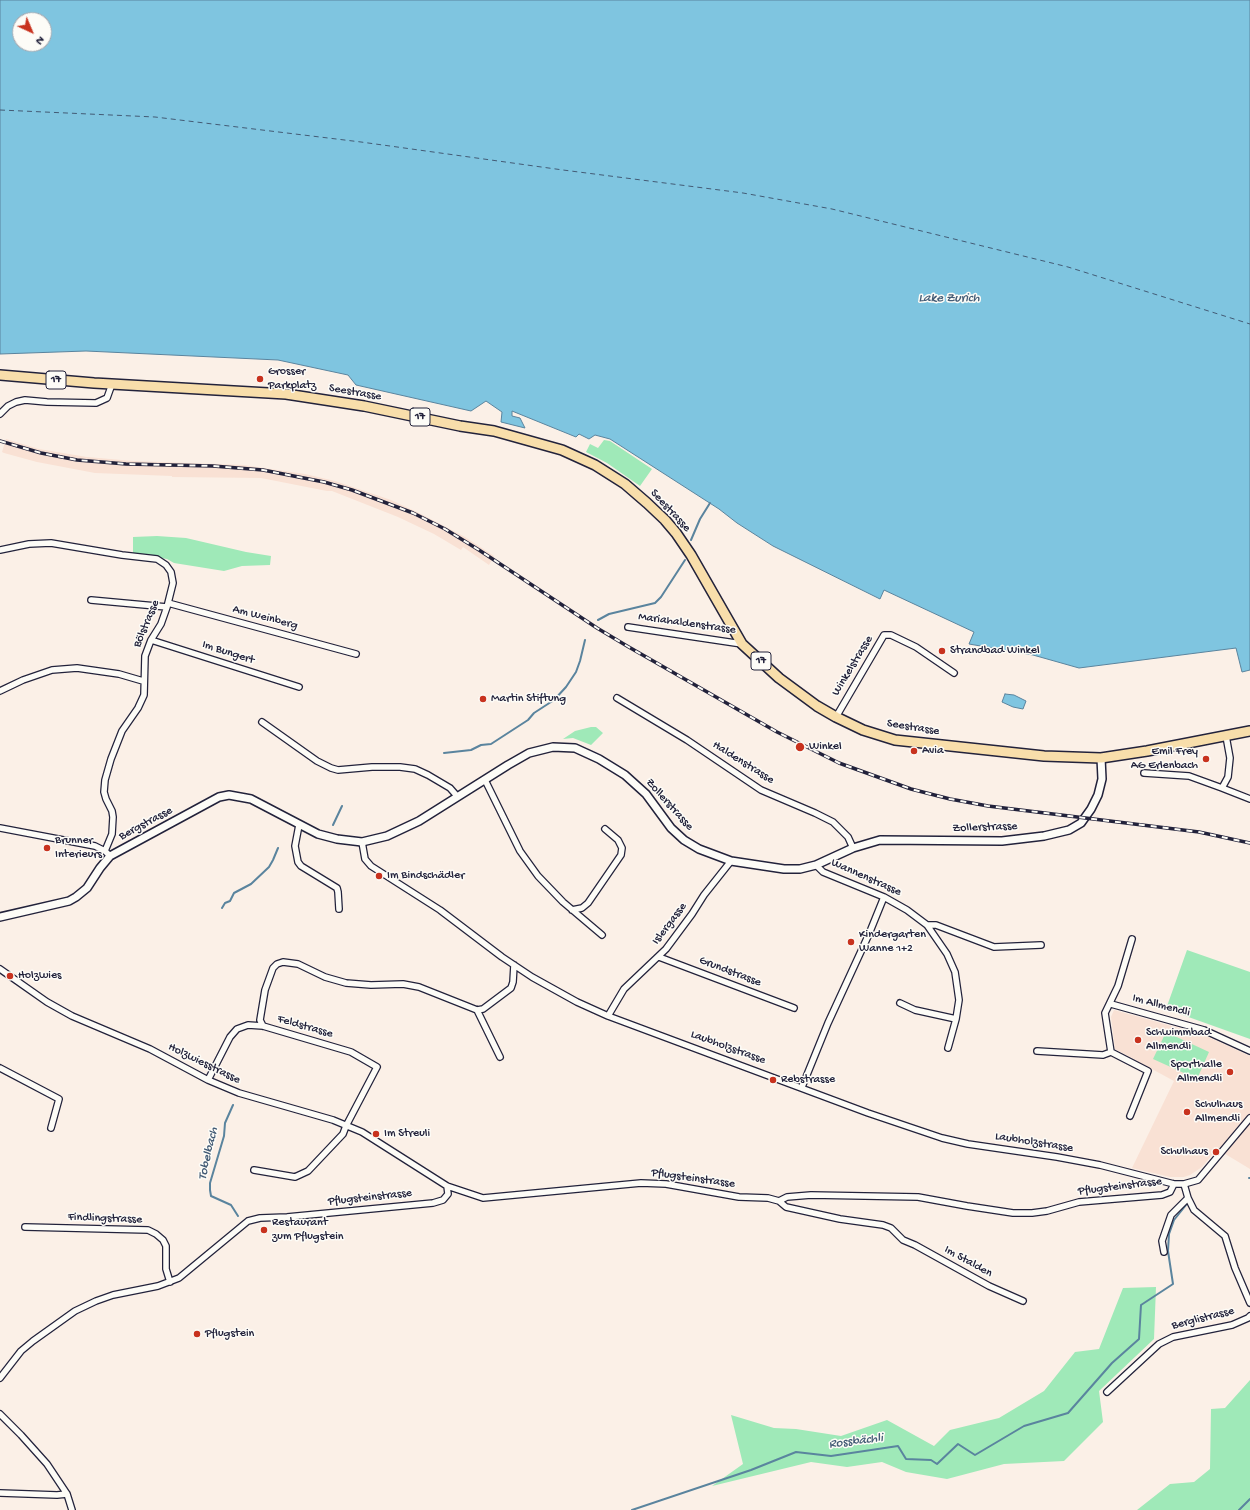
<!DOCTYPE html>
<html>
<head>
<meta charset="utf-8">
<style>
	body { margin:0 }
	#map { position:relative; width:1250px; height:1510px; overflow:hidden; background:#fbf0e7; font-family:"Gochi Hand",sans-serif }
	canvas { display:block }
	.north { position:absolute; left:12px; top:12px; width:40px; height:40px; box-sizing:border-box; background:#fdfcf7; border:1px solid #a5a5ac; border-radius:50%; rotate:136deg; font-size:11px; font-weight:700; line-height:16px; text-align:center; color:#22223b }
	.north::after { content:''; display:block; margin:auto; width:14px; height:18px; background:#c8321e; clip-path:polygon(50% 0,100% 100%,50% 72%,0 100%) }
</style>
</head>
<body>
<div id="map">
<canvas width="1250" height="1510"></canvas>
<div class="north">N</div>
</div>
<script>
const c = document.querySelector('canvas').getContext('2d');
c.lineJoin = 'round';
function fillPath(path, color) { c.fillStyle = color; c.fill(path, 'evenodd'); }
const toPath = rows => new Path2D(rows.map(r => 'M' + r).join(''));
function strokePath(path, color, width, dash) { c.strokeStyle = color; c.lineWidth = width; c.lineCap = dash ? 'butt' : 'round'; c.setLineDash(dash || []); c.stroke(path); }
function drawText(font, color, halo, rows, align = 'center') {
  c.font = font + ' "Gochi Hand",sans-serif'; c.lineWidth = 3; c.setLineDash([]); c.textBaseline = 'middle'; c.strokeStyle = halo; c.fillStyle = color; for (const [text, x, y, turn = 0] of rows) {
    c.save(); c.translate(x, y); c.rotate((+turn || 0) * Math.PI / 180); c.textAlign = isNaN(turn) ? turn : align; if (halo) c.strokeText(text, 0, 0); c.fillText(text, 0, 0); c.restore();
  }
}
const built = toPath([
	[6,439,39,449,87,457,133,461,243,465,305,474,335,481,391,500,419,513,465,537,494,556,489,565,463,547,461,550,434,534,398,517,332,491,327,491,261,478,172,477,172,476,95,473,37,462,4,453,2,452],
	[1114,1010,1204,1035,1250,1056,1250,1169,1217,1149,1202,1167,1190,1175,1184,1177,1170,1177,1132,1168,1174,1081,1115,1049,1111,1017]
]);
const green = toPath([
	[604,440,610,441,652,469,640,486,607,463,586,452,590,444,598,448],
	[157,536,186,538,246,552,271,556,270,565,242,566,224,571,174,563,167,559,133,553,133,537],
	[591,727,596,727,603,733,591,745,573,738,563,739,575,731],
	[1187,950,1250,972,1250,1039,1166,1009],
	[1166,1032,1209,1052,1197,1079,1153,1059],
	[1156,1287,1154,1339,1099,1391,1103,1422,1064,1461,1004,1464,947,1479,906,1472,882,1462,847,1467,811,1462,712,1486,743,1464,731,1415,774,1428,796,1429,841,1436,887,1420,934,1446,950,1430,999,1418,1044,1391,1075,1352,1099,1349,1123,1288],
	[1250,1380,1250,1510,1137,1510,1170,1484,1194,1482,1210,1469,1211,1409,1225,1408]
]);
const water = toPath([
	[0,0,1250,0,1250,670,1242,672,1236,648,1079,668,1033,655,969,644,974,632,884,590,880,599,773,546,737,523,719,509,610,439,595,435,589,439,579,434,576,437,512,411,512,416,520,418,525,428,501,422,502,412,486,401,471,411,356,385,348,375,278,360,86,351,0,354,0,0],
	[20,20,44,20,44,44,20,44,20,20],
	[1005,694,1014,695,1026,701,1023,709,1013,707,1002,702,1005,694]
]);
const stream = toPath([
	[691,540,700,519,710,503],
	[598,620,609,614,655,603,661,597,685,560],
	[444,753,471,750,481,745,491,744,528,720,534,713,554,700,566,687,576,672,580,661,585,640],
	[333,825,342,806],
	[222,908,225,903,230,901,234,893,251,884,269,867,273,860,278,848],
	[233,1105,225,1123,224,1136,210,1183,210,1190,211,1196,231,1205,238,1216],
	[1249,1178,1250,1178],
	[632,1510,751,1470,796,1452,831,1456,898,1446,906,1459,931,1460,937,1464,958,1444,975,1455,1024,1426,1068,1413,1112,1363,1139,1339,1141,1305,1173,1284,1168,1251,1169,1234,1174,1220,1186,1205],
	[1239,1510,1250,1499]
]);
const ferry = toPath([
	[0,110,155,117,361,142,563,170,743,193,832,209,1068,267,1250,324]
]);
const minor = toPath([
	[0,414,8,406,16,402,25,400,47,402,96,403,107,398,112,384],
	[0,550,29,544,51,543,122,555,157,559,166,565,171,572,173,583,167,607,161,624,151,640,145,656,144,695,138,708,122,731,111,759,105,780,104,792,106,799,112,811,113,817,112,834,105,851],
	[91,600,167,607],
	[168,603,356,654],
	[628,627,742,644],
	[151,640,299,687],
	[0,691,23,680,52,670,77,668,119,674,143,681],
	[617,698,687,740,761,790,815,813,833,822,848,837,853,848],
	[836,717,884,635,891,635,916,647,954,673],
	[262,722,317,761,331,768,338,770,372,767,400,767,415,769,428,775,450,788,457,796],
	[1144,773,1189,776,1222,788,1228,777,1230,758,1226,736],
	[485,780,520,851,538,876,563,902,602,935],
	[1222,788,1250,799],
	[299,825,295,846,298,862,301,866,337,888,338,892,339,909],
	[0,828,95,846,105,851,108,854],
	[362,842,365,859,371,866,440,910,502,957,532,977,577,1002,608,1016,868,1113,942,1138,968,1144,1057,1157,1100,1165,1174,1184,1184,1184,1198,1180,1250,1118],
	[816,865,823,872,884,897,907,910,927,925,947,954,955,972,959,1000,956,1019,948,1048],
	[572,910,582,908,588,903,621,855,622,848,618,840,605,829],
	[927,925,936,925,994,947,1041,945],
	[659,957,794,1008],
	[0,969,47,1002,72,1016,150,1049,208,1080,239,1093,333,1120,362,1132,447,1186,483,1198,641,1183,666,1184,739,1197,768,1198,779,1201,787,1197,811,1195,918,1197,967,1206,1013,1213,1032,1213,1047,1211,1079,1202,1162,1195,1170,1192,1174,1184],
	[900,1003,915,1010,956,1019],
	[1111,1004,1204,1030,1250,1051],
	[477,1010,483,1009,511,988,513,982,514,965],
	[477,1010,500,1057],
	[608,1016,624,989,666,949,692,914,704,895,731,861],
	[263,1026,260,1020,265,990,273,968,277,964,283,962,298,964,325,977,346,983,371,985,403,984,419,987,477,1010],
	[1037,1051,1103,1055,1111,1052],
	[1111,1052,1105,1013,1118,986,1132,939],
	[1111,1052,1148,1071,1130,1116],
	[0,1068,59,1099,51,1128],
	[208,1080,230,1037,237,1029,248,1025,263,1026,351,1052,377,1067,346,1126,343,1134,308,1171,295,1177,254,1170],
	[802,1087,828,1023,869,934,884,897],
	[1184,1184,1188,1198,1194,1210,1225,1236,1235,1268,1250,1303],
	[779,1201,786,1207,840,1219,883,1225,891,1228,903,1240,915,1245,989,1286,1023,1301],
	[25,1227,148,1230,156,1234,163,1240,166,1246,166,1269,170,1282],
	[1164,1252,1162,1241,1171,1215,1188,1198],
	[0,1378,21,1351,33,1341,75,1311,96,1301,113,1295,158,1286,179,1278,248,1221,260,1218,287,1217,433,1203,443,1200,448,1194,447,1186],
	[1107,1392,1159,1344,1173,1337,1232,1325,1248,1318,1250,1316],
	[0,1414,21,1435,47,1464,67,1494,72,1510],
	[0,1493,57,1495,67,1494]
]);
const tertiary = toPath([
	[0,917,69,901,76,897,87,888,100,868,110,856,219,797,229,795,251,799,318,834,337,839,362,842,387,836,419,821,508,765,529,753,553,747,575,748,599,759,625,775,646,794,671,828,684,840,699,849,731,861,784,869,800,869,816,865,853,848,880,840,1002,841,1044,836,1069,830,1081,823,1091,809,1098,795,1102,779,1101,758]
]);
const primary = toPath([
	[0,375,94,383,286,394,364,406,460,426,494,431,562,450,595,465,625,484,647,503,665,520,676,533,691,555,742,644,779,678,817,706,836,717,863,730,895,740,1044,756,1101,758,1147,751,1250,731]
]);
const rail = toPath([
	[0,441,41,453,77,460,126,464,213,466,263,470,324,482,352,490,413,513,445,529,479,550,597,628,627,646,777,732,839,763,911,789,950,799,988,806,1199,832,1250,843]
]);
const markers = [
	[260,379,4,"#c8321e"],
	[942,651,4,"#c8321e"],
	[483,699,4,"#c8321e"],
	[800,747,5,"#c8321e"],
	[914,751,4,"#c8321e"],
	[1206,759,4,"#c8321e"],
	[47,848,4,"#c8321e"],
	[379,876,4,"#c8321e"],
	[851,942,4,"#c8321e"],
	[10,976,4,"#c8321e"],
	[1138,1040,4,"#c8321e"],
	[1230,1072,4,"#c8321e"],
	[773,1080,4,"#c8321e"],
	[1187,1112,4,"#c8321e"],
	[376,1134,4,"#c8321e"],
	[1216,1152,4,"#c8321e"],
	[264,1230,4,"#c8321e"],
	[197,1334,4,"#c8321e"]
];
const shields = [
	[56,380,20],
	[420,417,20],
	[761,661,20]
];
const shieldNames = [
	["17",56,380],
	["17",420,417],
	["17",761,661]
];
const poiNames = [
	["Grosser",268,372],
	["Parkplatz",268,386],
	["Strandbad Winkel",950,651],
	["Martin Stiftung",491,699],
	["Winkel",809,747],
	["Avia",922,751],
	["Emil Frey",1198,752,"right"],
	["AG Erlenbach",1198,766,"right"],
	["Brunner",55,841],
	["Interieurs",55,855],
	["Im Bindschädler",387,876],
	["Kindergarten",859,935],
	["Wanne 1+2",859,949],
	["Holzwies",18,976],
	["Schwimmbad",1146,1033],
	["Allmendli",1146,1047],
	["Sporthalle",1222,1065,"right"],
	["Allmendli",1222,1079,"right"],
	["Rebstrasse",781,1080],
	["Schulhaus",1195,1105],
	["Allmendli",1195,1119],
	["Im Streuli",384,1134],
	["Schulhaus",1208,1152,"right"],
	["Restaurant",272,1223],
	["zum Pflugstein",272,1237],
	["Pflugstein",205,1334]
];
const streetNames = [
	["Seestrasse",355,393,10],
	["Seestrasse",670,511,47],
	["Am Weinberg",265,618,15],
	["Bölstrasse",147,624,-67],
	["Mariahaldenstrasse",687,624,8],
	["Im Bungert",228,653,18],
	["Winkelstrasse",853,666,-59],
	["Seestrasse",913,728,9],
	["Haldenstrasse",743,763,32],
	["Zollerstrasse",669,805,48],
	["Bergstrasse",146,824,-28],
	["Zollerstrasse",985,828,-2],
	["Wannenstrasse",866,878,24],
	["Islergasse",670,924,-53],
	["Grundstrasse",730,972,21],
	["Im Allmendli",1161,1006,15],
	["Feldstrasse",305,1027,16],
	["Laubholzstrasse",728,1048,20],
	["Holzwiesstrasse",204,1064,26],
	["Laubholzstrasse",1034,1143,9],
	["Pflugsteinstrasse",693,1179,8],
	["Pflugsteinstrasse",1120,1187,-7],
	["Pflugsteinstrasse",370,1198,-6],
	["Findlingstrasse",105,1219,2],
	["Im Stalden",968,1262,29],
	["Berglistrasse",1203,1319,-14]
];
const waterNames = [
	["Lake Zurich",949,299],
	["Tobelbach",209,1154,-77],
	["Rossbächli",856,1442,-7]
];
fillPath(built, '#f9e1d4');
fillPath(green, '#9fe9b8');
fillPath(water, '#7fc5e0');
strokePath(water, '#5a849e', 1);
strokePath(stream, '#5a849e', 2);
strokePath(ferry, '#435b75', 1, [5, 4]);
strokePath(minor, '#22223b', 8);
strokePath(tertiary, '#22223b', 10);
strokePath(primary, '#22223b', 12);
strokePath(minor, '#fdfcf7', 5.5);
strokePath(tertiary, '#fdfcf7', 7);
strokePath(primary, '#f8deab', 9);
strokePath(rail, '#22223b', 3.5);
strokePath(rail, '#fdfcf7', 2, [6]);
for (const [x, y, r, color] of markers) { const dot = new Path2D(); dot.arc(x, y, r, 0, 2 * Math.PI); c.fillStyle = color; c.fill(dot); strokePath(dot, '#fdfcf7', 1.5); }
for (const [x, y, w] of shields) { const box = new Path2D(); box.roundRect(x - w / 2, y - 9, w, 18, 3); c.fillStyle = '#fdfcf7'; c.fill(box); strokePath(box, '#22223b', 1); }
drawText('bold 11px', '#22223b', null, shieldNames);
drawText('12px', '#22223b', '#fdfcf7', poiNames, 'left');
drawText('12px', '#22223b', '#fdfcf7', streetNames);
drawText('italic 13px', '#435b75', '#fdfcf7', waterNames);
</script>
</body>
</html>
